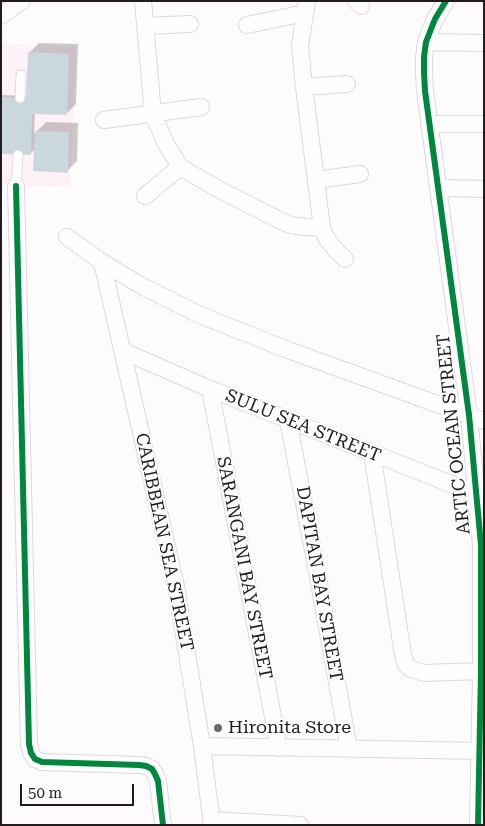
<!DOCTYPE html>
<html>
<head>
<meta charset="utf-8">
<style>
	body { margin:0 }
	#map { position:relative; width:485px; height:826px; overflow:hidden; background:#fdfbfc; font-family:"Roboto Serif",serif }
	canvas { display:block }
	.frame { position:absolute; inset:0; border:2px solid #231b1f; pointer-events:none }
	.scale { position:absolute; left:20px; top:784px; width:114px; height:22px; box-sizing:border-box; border:2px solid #231b1f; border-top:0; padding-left:6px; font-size:15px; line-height:18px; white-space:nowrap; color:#231b1f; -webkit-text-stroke:4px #fff; paint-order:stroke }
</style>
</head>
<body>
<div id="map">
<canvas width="485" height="826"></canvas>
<div class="frame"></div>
<div class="scale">50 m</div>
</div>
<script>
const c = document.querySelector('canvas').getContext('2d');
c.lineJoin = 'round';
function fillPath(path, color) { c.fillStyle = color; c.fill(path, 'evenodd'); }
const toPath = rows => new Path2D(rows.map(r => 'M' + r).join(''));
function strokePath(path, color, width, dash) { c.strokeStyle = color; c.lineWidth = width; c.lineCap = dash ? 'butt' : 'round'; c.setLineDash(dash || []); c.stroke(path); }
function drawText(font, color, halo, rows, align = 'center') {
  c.font = font + ' "Roboto Serif",serif'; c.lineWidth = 4; c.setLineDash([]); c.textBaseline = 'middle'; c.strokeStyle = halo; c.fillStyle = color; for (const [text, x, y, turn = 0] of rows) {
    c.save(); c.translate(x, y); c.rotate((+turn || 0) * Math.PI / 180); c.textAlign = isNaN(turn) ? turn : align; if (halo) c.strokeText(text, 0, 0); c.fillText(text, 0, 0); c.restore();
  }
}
const built = toPath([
	[1,44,76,47,70,187,1,184]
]);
const shadow = toPath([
	[39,43,78,44,76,104,66,114,35,113,34,134,46,122,78,123,77,161,67,171,35,149,30,154,1,153,1,95,28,96,29,53]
]);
const building = toPath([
	[28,52,69,54,67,115,32,114,31,155,1,154,1,97,26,98],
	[35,131,69,132,68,173,33,171]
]);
const lane = toPath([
	[20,98,21,75],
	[16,186,18,155]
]);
const street = toPath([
	[143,1,153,114,166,144,180,167,220,190,279,220,291,225,305,227,322,228],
	[307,1,300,46,304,87,322,228,327,239,335,249,345,259],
	[356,1,361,6],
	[446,1,435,19,426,42,424,57,424,72,425,91,469,415,481,545,481,671,478,825],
	[1,16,22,1],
	[247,25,305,13],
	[145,26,190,24],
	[426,42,484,43],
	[304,87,347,84],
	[104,120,201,107],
	[429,124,484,124],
	[316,180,360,174],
	[16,186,29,744,31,753,35,759,42,762,139,765,146,766,152,769,155,774,158,781,163,825],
	[438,188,484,189],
	[145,196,180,167],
	[67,237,102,262,140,285,200,315,288,350,484,421],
	[102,262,176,586,202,746,212,825],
	[123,351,210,389,484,497],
	[210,389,279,748],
	[288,420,316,566,349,749],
	[372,453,403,655,406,665,411,669,424,673,481,671],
	[202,746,484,751],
	[211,820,300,825]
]);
const cycleway = toPath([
	[446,1,435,19,426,42,424,57,424,72,425,91,469,415,481,545,481,671,478,825],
	[16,186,29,744,31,753,35,759,42,762,139,765,146,766,152,769,155,774,158,781,163,825]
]);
const markers = [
	[218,728,5,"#6f696c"]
];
const streetNames = [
	["SULU SEA STREET",303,426,22],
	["ARTIC OCEAN STREET",454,434,-96],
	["CARIBBEAN SEA STREET",164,542,78],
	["SARANGANI BAY STREET",244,568,79],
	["DAPITAN BAY STREET",319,584,80]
];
const poiNames = [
	["Hironita Store",228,728]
];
fillPath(built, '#fef1f7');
fillPath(shadow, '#0003');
fillPath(building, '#cad7dc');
strokePath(lane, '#ddd8db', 11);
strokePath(street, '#ddd8db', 18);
strokePath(lane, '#fffeff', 9);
strokePath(street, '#fffeff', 16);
strokePath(cycleway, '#00873e', 6);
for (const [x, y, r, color] of markers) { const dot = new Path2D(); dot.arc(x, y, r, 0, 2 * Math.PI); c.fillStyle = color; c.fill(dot); strokePath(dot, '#fff', 2); }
drawText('18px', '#231b1f', '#fff', streetNames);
drawText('18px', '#231b1f', '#fff', poiNames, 'left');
</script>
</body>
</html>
